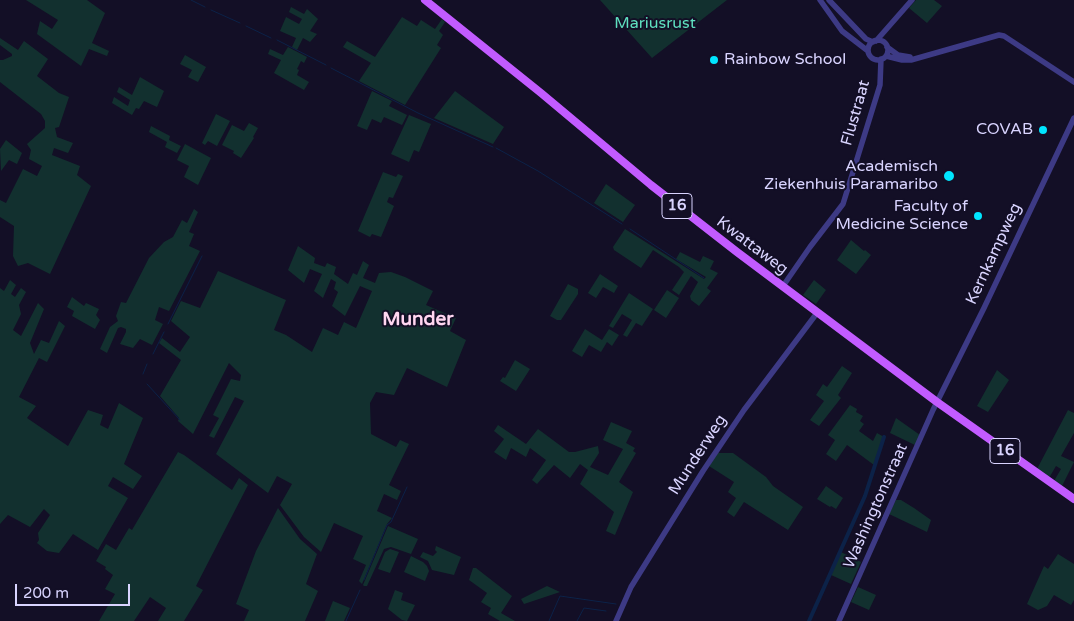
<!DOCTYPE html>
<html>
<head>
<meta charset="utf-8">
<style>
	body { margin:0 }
	#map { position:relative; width:1074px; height:621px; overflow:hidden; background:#130f26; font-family:"Varela Round",sans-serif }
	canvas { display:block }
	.scale { position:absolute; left:15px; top:584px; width:115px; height:22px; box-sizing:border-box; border:2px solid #d9d4ff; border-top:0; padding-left:6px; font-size:15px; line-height:18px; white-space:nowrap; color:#d9d4ff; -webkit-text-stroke:4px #130f26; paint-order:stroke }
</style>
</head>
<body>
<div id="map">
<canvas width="1074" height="621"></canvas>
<div class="scale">200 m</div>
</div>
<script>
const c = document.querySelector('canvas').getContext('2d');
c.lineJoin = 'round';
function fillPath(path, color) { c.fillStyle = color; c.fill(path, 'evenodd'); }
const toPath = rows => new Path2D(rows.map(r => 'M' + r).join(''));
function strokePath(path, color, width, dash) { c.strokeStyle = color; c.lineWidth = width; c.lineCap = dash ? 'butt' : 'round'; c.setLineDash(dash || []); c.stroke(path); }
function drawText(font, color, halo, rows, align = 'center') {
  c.font = font + ' "Varela Round",sans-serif'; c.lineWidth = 4; c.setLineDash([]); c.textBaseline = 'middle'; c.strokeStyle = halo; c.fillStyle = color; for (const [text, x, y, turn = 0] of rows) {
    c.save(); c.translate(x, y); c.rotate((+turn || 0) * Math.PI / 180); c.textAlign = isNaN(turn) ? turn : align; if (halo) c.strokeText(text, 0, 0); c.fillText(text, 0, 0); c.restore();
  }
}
const green = toPath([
	[26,0,87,0,105,13,92,43,109,51,107,56,89,49,81,66,37,34,40,21,52,29,58,20],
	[600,0,727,0,652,58],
	[916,0,934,0,942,6,927,23,909,8],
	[291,7,304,14,307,9,318,19,310,31,317,34,310,42,303,38,297,50,292,47,296,38,280,31,286,17,299,24,302,19,289,12],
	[402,17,417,26,421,20,435,29,442,19,445,22,439,31,443,35,437,45,441,48,405,105,359,81,371,63,343,47,347,41,375,57],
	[0,38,18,50,24,41,48,59,37,76,59,93,69,97,59,127,55,128,57,137,73,143,68,153,54,148,52,155,80,166,77,175,91,186,50,274,28,263,18,266,13,256,14,226,0,217,0,200,6,203,23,169,37,176,42,166,29,159,31,150,27,144,45,128,45,121,41,114,0,82,0,60,3,60,12,56,12,54,0,45],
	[288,47,307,57,304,63,301,61,297,69,299,70,297,75,309,82,304,90,274,73,281,60,268,54,270,49,283,55],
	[185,55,206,67,198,82,188,77,192,70,180,64],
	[140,77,164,91,157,107,144,101,139,109,136,108,132,115,112,103,114,97,128,106,130,100,117,92,119,87,132,95],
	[372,91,392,101,389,106,407,115,402,125,384,117,381,123,372,119,367,130,357,126],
	[455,91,504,127,493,144,434,118],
	[216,114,230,121,217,146,208,141,205,145,202,143],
	[409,115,431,124,419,152,414,150,409,162,391,154],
	[249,123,258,128,253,137,254,138,241,158,233,153,234,151,222,145,232,125,244,131],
	[151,126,170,136,169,140,181,146,177,153,165,147,167,142,149,132],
	[6,140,22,153,17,164,9,160,1,171,0,149],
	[185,144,211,158,198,185,184,177,189,166,177,160],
	[383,172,396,177,398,174,403,176,393,198,389,197,387,202,394,206,381,237,372,234,370,237,358,231],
	[606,184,635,205,623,222,594,203],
	[194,209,198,212,189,232,194,234,189,246,200,251,169,311,159,307,155,320,163,324,152,345,140,339,133,348,120,344,126,332,126,329,121,327,118,328,107,353,100,349,110,327,118,321,116,316,121,302,126,303,149,258,164,242,173,237,182,220,187,223],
	[625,229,704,279,706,277,676,259,680,252,700,262,703,256,714,261,710,269,718,273,707,288,711,291,699,306,691,300,690,296,698,282,691,276,679,295,672,290,684,272,679,267,653,250,641,268,614,250,613,247],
	[851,240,864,251,865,250,871,255,856,274,837,260],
	[298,246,315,258,314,263,325,267,327,263,336,267,334,274,348,284,353,273,357,275,363,261,369,265,363,278,375,283,379,273,391,272,405,277,433,291,426,305,456,318,450,331,466,340,447,387,407,368,394,395,376,392,370,403,371,434,396,447,400,440,409,444,389,485,401,491,397,500,384,494,377,511,392,518,387,524,362,584,359,581,366,565,353,559,363,536,334,523,321,552,304,537,280,505,292,484,277,476,268,493,216,454,244,401,235,397,214,438,209,436,219,418,213,415,231,379,240,381,241,375,229,363,193,434,178,421,179,418,160,396,181,360,159,343,162,338,180,352,190,337,171,321,181,301,200,308,218,271,286,300,274,330,286,335,312,352,323,328,338,335,344,322,356,328,372,291,360,286,345,316,332,306,338,292,334,289,336,282,331,279,323,298,314,291,322,274,310,269,304,283,288,270],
	[600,274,618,286,614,293,603,287,596,298,588,293],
	[10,280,16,285,11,294,15,297,21,288,26,292,19,305,21,314,13,330,21,336,38,303,44,309,30,343,34,354,41,340,49,343,59,321,65,326,47,362,39,358,19,397,36,406,27,418,68,446,88,410,103,415,100,425,108,429,119,403,143,418,124,464,142,476,133,489,113,477,108,486,128,498,98,550,73,534,59,553,47,551,37,543,39,540,38,533,50,515,44,509,30,527,8,515,0,524,0,288,4,291],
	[814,280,826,290,816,304,803,295],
	[568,284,578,289,578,294,561,320,557,320,550,316],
	[667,290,679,298,666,318,654,310],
	[629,293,653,309,642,326,636,323,627,337,623,335,632,320,622,314,613,328,609,326],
	[72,297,84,306,86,303,99,309,96,315,100,320,95,329,72,316,74,311,67,307],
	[585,329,602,340,609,329,619,335,612,346,607,342,601,352,589,345,582,357,572,351],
	[515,360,530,369,516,391,500,381,503,377,505,378],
	[842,366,852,373,838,395,841,398,819,426,810,420,824,401,816,395,823,384,827,387],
	[997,370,1009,380,988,412,977,406],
	[850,405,857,409,856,412,863,416,860,421,864,424,859,431,873,441,877,433,884,437,874,465,847,445,836,461,826,454,835,440,828,435],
	[1068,410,1074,413,1074,433,1061,456,1074,462,1062,486,1054,481,1061,469,1056,466,1049,478,1037,469],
	[896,418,920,435,915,445,890,433],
	[611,422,632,431,626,443,635,448,633,451,636,453,619,482,633,492,615,535,606,531,614,512,580,484,588,470,580,464,570,478,554,465,537,484,532,480,546,460,530,448,526,457,511,448,506,460,494,452,504,439,494,431,498,425,526,444,538,429,569,452,575,452,598,446,599,453,590,467,608,475,623,449,603,440],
	[178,452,184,455,232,490,239,478,248,485,196,586,203,590,184,621,158,621,166,608,150,597,134,621,99,621,115,594,105,589,113,575,105,569,106,567,96,561,106,544,116,550,129,528,132,530],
	[718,453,733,453,766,477,773,486,803,507,788,530,744,502,734,517,727,512,736,498,728,492,734,482,709,466],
	[826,486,843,498,836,509,831,506,830,507,817,499],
	[896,500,901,500,914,508,931,520,927,532,889,514],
	[278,508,300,539,317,554,306,584,318,591,305,621,244,621,249,610,236,604,256,551],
	[388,526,418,539,411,554,391,547,384,549,367,586,364,586,363,585],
	[436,546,461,557,454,575,432,570,428,561,420,557,423,552,433,556,437,552,435,550],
	[390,549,399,552,390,573,378,569,385,552],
	[841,552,861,562,851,584,831,575],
	[1058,554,1074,564,1074,600,1071,605,1054,595,1047,606,1038,610,1027,604,1044,566,1048,569],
	[411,556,423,562,427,566,429,571,425,581,404,572],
	[473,568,476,568,512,596,501,613,515,621,500,621,488,614,491,608,481,602,487,593,469,580],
	[547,586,560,592,524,604,521,599],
	[858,587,876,595,869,610,851,602],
	[395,590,403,593,401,600,415,605,407,621,402,620,388,609],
	[333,601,350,608,344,621,325,621]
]);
const stream = toPath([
	[191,0,205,7],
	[211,10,240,23],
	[246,26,271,38],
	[277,40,326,65],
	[331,68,418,113,493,147],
	[496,148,538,171,622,224],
	[630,229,704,278],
	[168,324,202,256],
	[153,354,164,332],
	[143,374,147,364],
	[147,384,180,420],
	[364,580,387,525,391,522,407,487],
	[346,621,360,590],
	[549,621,560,596,616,604],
	[577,621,584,608,606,611]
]);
const canal = toPath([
	[809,621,865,496,884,437]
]);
const tertiary = toPath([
	[820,0,842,31,868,51],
	[829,0,866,39,873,42],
	'868 50a10 10 0 1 1 20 0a10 10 0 1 1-20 0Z',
	[876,41,912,0],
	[887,47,898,55,910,57],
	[886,56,902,60,911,60,999,35,1004,36,1074,82],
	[783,286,810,247,843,204,880,85,881,59],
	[616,621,631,587,703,471,744,410,817,313],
	[839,621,933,410,984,308,1074,118]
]);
const primary = toPath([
	[425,0,541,93,651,185,737,252,937,402,1074,499]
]);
const markers = [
	[714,60,5,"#00e5ff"],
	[1043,130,5,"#00e5ff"],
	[949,176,6,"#00e5ff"],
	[978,216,5,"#00e5ff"]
];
const shields = [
	[677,206,30],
	[1005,451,30]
];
const shieldNames = [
	["16",677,206],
	["16",1005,451]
];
const parkNames = [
	["Mariusrust",655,24]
];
const poiNames = [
	["Rainbow School",724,60,"left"],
	["COVAB",1033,130],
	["Academisch",938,167],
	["Ziekenhuis Paramaribo",938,185],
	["Faculty of",968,207],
	["Medicine Science",968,225]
];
const streetNames = [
	["Flustraat",856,113,-74],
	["Kwattaweg",752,246,37],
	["Kernkampweg",994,254,-65],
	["Munderweg",698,455,-57],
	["Washingtonstraat",876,506,-66]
];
const quarterNames = [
	["Munder",418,320]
];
fillPath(green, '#12302f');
strokePath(stream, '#0c2248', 1);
strokePath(canal, '#0c2248', 4);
strokePath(tertiary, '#3d3a85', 5.5);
strokePath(primary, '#c25bff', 8);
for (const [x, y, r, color] of markers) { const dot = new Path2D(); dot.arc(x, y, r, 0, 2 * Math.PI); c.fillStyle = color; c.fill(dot); strokePath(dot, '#130f26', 2); }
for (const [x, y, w] of shields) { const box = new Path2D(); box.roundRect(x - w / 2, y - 12.5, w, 25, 4); c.fillStyle = '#130f26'; c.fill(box); strokePath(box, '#d9d4ff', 1); }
drawText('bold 15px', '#d9d4ff', null, shieldNames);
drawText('16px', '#5fe0c0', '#130f26', parkNames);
drawText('16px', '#d9d4ff', '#130f26', poiNames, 'right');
drawText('16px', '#d9d4ff', '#130f26', streetNames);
drawText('bold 19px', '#ffd6f0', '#130f26', quarterNames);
</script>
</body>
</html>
